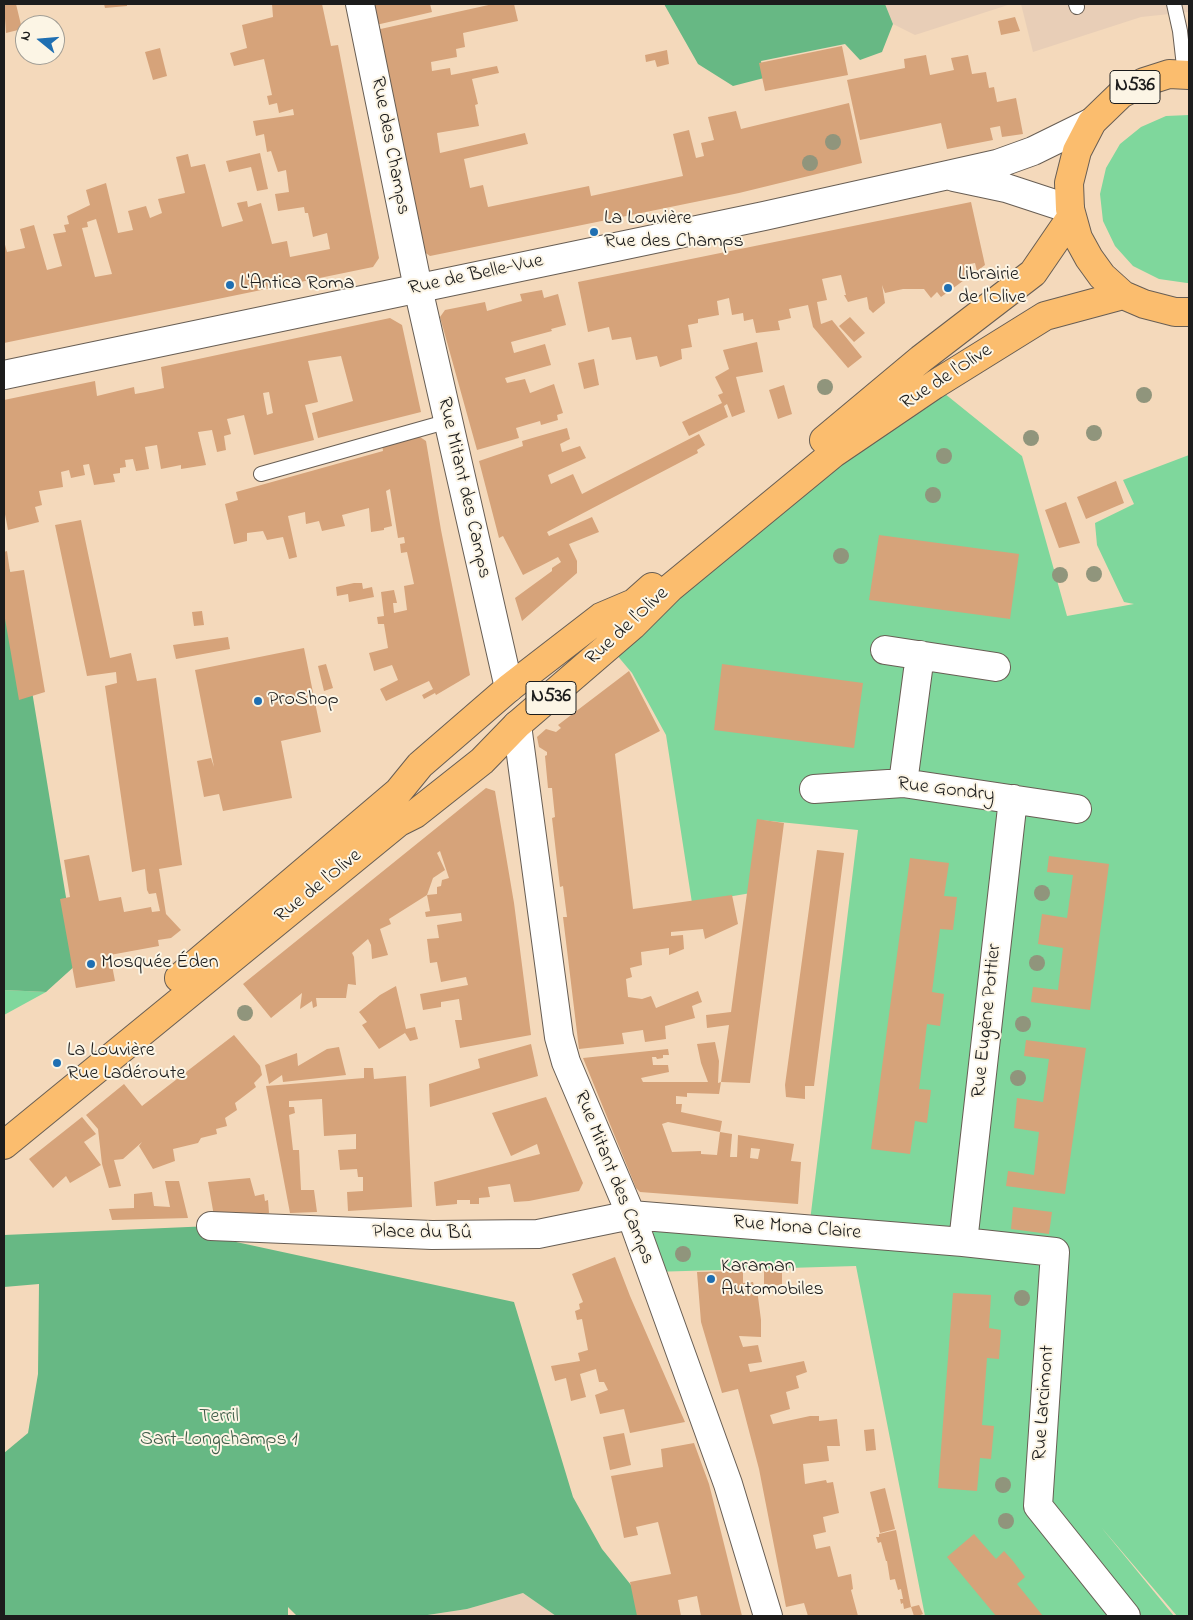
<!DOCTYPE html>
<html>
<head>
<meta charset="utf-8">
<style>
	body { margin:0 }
	#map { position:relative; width:1193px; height:1620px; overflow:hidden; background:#f4d9bb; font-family:"Indie Flower",sans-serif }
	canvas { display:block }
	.frame { position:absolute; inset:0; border:5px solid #1c1c1c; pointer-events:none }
	.north { position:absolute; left:15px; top:15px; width:50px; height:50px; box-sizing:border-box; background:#fcf5e5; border:1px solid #a29e95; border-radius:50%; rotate:287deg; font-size:14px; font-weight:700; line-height:20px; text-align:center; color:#1c1c1c }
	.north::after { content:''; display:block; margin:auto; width:18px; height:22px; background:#1f6fb2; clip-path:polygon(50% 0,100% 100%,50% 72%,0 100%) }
</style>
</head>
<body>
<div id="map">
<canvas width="1193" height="1620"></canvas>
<div class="frame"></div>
<div class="north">N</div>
</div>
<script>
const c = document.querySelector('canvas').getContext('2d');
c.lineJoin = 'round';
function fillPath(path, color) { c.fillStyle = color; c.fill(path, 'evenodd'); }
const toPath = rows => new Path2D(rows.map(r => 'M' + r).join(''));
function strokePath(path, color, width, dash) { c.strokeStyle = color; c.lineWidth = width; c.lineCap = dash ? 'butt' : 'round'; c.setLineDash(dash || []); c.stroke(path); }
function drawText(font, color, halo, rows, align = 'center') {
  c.font = font + ' "Indie Flower",sans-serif'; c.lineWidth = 4; c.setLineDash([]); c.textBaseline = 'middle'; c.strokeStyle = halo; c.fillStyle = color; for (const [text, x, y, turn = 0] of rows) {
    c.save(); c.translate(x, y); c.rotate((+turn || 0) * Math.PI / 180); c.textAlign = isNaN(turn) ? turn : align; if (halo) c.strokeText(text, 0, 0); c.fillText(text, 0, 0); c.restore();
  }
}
const built = toPath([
	[885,4,1011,4,915,35,893,24],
	[1021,4,1189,4,1189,12,1141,17,1033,52],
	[523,1593,556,1616,421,1616,467,1609]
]);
const green = toPath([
	[1189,115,1189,283,1187,283,1159,279,1133,266,1115,246,1103,221,1100,194,1106,168,1120,144,1141,127,1166,116],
	[934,385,1022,456,1067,616,1134,604,1124,602,1097,545,1095,523,1134,504,1123,480,1189,455,1189,1616,1177,1616,1101,1527,1174,1616,925,1616,856,1266,651,1272,631,1215,809,1229,858,830,760,820,751,893,692,903,666,735,632,673,605,641],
	[4,990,46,992,4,1015]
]);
const forest = toPath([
	[664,4,885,4,893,24,882,52,860,60,845,44,761,61,764,78,733,86,698,64],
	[4,555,14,582,77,964,46,992,4,990],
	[211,1226,213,1237,514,1302,573,1497,602,1549,635,1590,640,1616,556,1616,523,1593,467,1609,421,1616,297,1616,288,1607,288,1616,4,1616,4,1453,28,1433,38,1374,39,1284,4,1287,4,1235]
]);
const building = toPath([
	[4,4,16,4,22,29,6,33],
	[104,4,127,4,127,6,105,8],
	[272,4,322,4,331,46,338,45,379,258,373,267,4,343,4,241,7,252,25,248,20,229,34,225,47,270,62,266,53,234,66,232,64,225,69,224,67,216,90,205,86,190,106,183,118,233,133,230,128,211,146,206,150,218,162,213,158,199,185,193,176,157,188,154,191,167,205,164,222,227,243,221,237,203,247,201,248,207,261,203,272,244,287,241,290,257,330,249,327,233,313,237,308,213,305,213,304,207,278,211,275,194,289,192,286,170,278,172,271,151,267,152,264,134,256,136,253,121,294,115,293,109,279,113,277,103,269,105,267,96,272,95,264,59,234,66,230,53,247,48,242,25,273,17],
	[96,219,112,274,95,277,82,228,88,227,87,222],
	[372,4,430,4,432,12,376,25],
	[493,4,514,4,518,21,463,33,465,47,456,49,457,57,431,62,432,71,450,68,451,75,497,66,499,73,472,79,478,104,475,105,479,126,437,133,440,153,525,133,528,144,464,159,470,188,483,185,488,207,589,186,591,196,683,176,673,134,689,130,696,158,704,156,701,143,714,140,708,117,736,111,741,129,849,103,862,163,739,193,430,256,420,249,376,30],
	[1015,17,1020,31,1001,35,998,21],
	[842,46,848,75,765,91,759,63],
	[160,48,167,76,153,80,145,52],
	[667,50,669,64,657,67,655,60,646,62,645,55],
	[926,55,930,75,954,70,951,58,968,55,972,74,986,72,989,88,994,87,997,102,1016,98,1023,134,1002,137,1000,126,990,128,993,140,947,149,941,123,860,140,847,80,905,68,904,59],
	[260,153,268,189,257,191,251,167,229,172,226,161],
	[971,202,985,265,977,271,975,263,964,265,967,278,941,297,937,292,931,298,924,289,903,289,885,293,882,285,885,303,873,313,869,309,867,297,848,302,844,295,846,295,841,275,822,279,827,300,817,302,821,324,832,320,862,357,848,368,813,327,808,305,789,309,791,318,778,321,780,330,756,333,753,319,744,321,743,313,732,315,729,298,717,301,719,315,698,319,698,323,688,325,692,347,681,349,682,359,660,367,657,356,636,360,631,337,612,340,609,327,588,332,578,282],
	[542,290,544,298,558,294,566,325,551,329,552,331,511,342,514,353,545,344,551,365,505,378,507,383,525,379,530,393,554,384,563,413,557,415,558,420,541,425,540,421,516,428,519,438,477,450,440,317,445,310,485,302,487,311,507,305,522,301,520,294],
	[850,317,865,333,854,342,839,326],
	[390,318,402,325,421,412,318,438,312,413,353,401,341,356,308,361,318,402,305,405,314,440,254,455,244,415,227,419,231,434,224,436,226,450,217,452,212,430,198,432,206,465,181,469,181,465,161,469,157,445,145,447,149,469,136,471,133,459,125,460,126,467,120,468,120,473,113,474,115,482,94,485,89,464,83,465,85,475,71,478,69,470,61,472,63,487,39,491,42,505,35,507,39,522,8,530,4,509,4,400,95,381,97,396,134,387,135,394,146,392,164,388,161,367],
	[269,392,273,413,267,415,263,393],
	[757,342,763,372,736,377,745,412,732,417,727,404,724,406,728,417,689,436,682,422,722,403,718,395,723,393,715,377,729,369,723,350],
	[594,359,599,385,584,389,578,363],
	[784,385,792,414,778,419,769,390],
	[567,428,570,439,560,444,562,452,580,446,586,458,548,475,551,484,573,474,582,494,699,434,705,445,697,450,698,453,547,532,549,536,592,517,599,532,569,544,577,561,577,573,522,621,515,598,552,571,552,568,561,562,558,557,523,575,503,536,499,538,479,461,523,446,522,441],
	[417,435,426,441,441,530,470,675,436,695,435,693,424,699,422,695,433,689,429,681,386,701,380,689,398,680,392,665,374,671,369,653,388,648,384,624,378,624,377,617,384,616,381,592,394,590,397,603,393,603,394,613,407,610,404,586,414,584,407,552,401,553,400,544,405,543,404,537,398,538,390,489,386,491,392,526,384,528,384,530,371,532,369,508,342,515,345,526,322,531,319,521,306,524,305,512,288,516,297,557,289,559,283,537,267,540,263,531,247,533,247,541,234,544,225,504,238,500,236,492,383,451,382,444],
	[1116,481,1124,503,1086,519,1077,497],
	[1066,502,1080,543,1059,548,1045,510],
	[81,520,110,658,131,653,137,681,156,678,182,865,159,869,166,914,181,930,171,938,158,940,159,946,110,955,115,981,76,988,60,899,70,897,64,860,89,855,99,901,121,897,124,912,151,907,152,912,160,911,156,893,149,894,147,890,145,869,132,872,105,686,117,683,116,672,87,676,55,525],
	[879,535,1019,554,1010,619,869,600],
	[7,551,10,572,24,570,45,692,19,700,4,613,4,552],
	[354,583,362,583,363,589,372,587,374,597,349,602,348,594,337,596,336,587],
	[202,611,204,625,194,626,192,612],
	[228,637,230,649,176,659,173,645],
	[304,648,321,732,281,741,292,798,223,811,219,794,204,797,197,761,211,758,214,767,195,670],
	[326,664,333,688,324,691,318,666],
	[722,664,863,683,854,748,714,730],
	[629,671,660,731,615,754,633,909,732,895,738,924,705,939,703,929,671,932,671,936,683,935,684,949,669,955,669,948,641,952,642,965,630,968,632,977,626,979,628,997,642,999,651,996,656,1008,698,991,702,1002,692,1006,695,1018,665,1026,666,1039,645,1042,643,1030,622,1033,624,1044,579,1049,563,917,567,917,563,886,560,887,552,818,555,817,552,788,548,788,545,756,547,755,547,752,539,747,537,737,546,729,556,732,561,728,558,725],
	[486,788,495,791,514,903,531,1035,460,1048,455,1020,462,1020,459,999,441,1002,441,1007,423,1010,420,994,468,985,466,977,441,982,437,962,430,963,427,939,439,938,437,925,462,921,461,913,426,917,425,912,430,911,427,895,437,894,437,887,441,886,442,880,449,878,440,851,437,853,445,870,433,878,427,895,389,919,391,924,380,929,388,955,372,959,371,945,368,939,352,953,354,957,356,985,348,984,346,998,316,998,317,1006,313,1008,312,1001,300,1009,302,993,271,1018,243,984],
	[757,819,784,823,750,1083,721,1082,729,1025,707,1028,706,1015,731,1012],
	[817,850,844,853,814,1086,805,1086,805,1099,786,1097,785,1085],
	[1049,856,1109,864,1090,1010,1031,1002,1033,987,1058,990,1063,948,1038,944,1042,914,1067,918,1073,875,1047,872],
	[910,858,949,863,944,896,957,897,953,930,940,929,932,992,944,994,940,1026,927,1024,920,1081,919,1089,931,1090,927,1123,915,1121,910,1154,871,1149],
	[396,986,406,1029,415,1027,418,1039,410,1041,405,1033,379,1049,362,1025,367,1022,359,1012,380,995],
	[234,1035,260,1066,262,1075,254,1083,256,1087,235,1103,237,1110,225,1118,227,1126,216,1129,217,1134,201,1138,198,1143,173,1149,175,1161,153,1169,139,1146,142,1142,123,1159,114,1160,121,1186,109,1188,102,1164,98,1129,86,1115,124,1084,142,1106],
	[1026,1040,1086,1048,1065,1194,1006,1186,1008,1171,1034,1175,1039,1132,1014,1128,1017,1098,1043,1102,1049,1059,1024,1056],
	[715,1042,719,1061,718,1083,721,1082,719,1094,687,1093,687,1097,676,1096,676,1104,682,1104,681,1112,722,1121,720,1132,668,1122,662,1124,672,1152,701,1151,701,1154,717,1155,720,1132,732,1134,730,1157,737,1157,738,1135,794,1144,791,1161,801,1162,798,1204,640,1192,636,1188,583,1058,668,1049,669,1055,663,1055,663,1058,657,1059,656,1057,652,1057,653,1065,668,1065,669,1072,641,1078,643,1082,708,1082,701,1063,697,1044],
	[751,1148,760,1149,758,1159,750,1158],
	[531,1044,538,1076,430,1107,429,1084,480,1068,478,1059],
	[339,1047,346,1075,283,1082,282,1075,269,1084,265,1065,297,1053,298,1066,327,1049],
	[364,1068,373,1068,374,1079,406,1076,412,1207,348,1211,347,1192,363,1191,363,1177,358,1177,357,1169,340,1170,338,1150,356,1149,356,1134,324,1136,322,1099,289,1101,289,1107,294,1107,295,1113,289,1115,293,1150,299,1150,301,1190,314,1190,317,1212,290,1213,266,1086,364,1078],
	[546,1097,583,1183,579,1191,529,1201,514,1202,510,1184,488,1187,490,1197,479,1198,479,1204,470,1204,470,1200,457,1200,457,1204,436,1206,434,1182,540,1154,537,1144,511,1156,492,1113],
	[82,1117,96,1134,84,1142,101,1165,70,1183,66,1176,53,1188,29,1159],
	[250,1178,255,1196,264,1194,265,1201,268,1200,269,1213,214,1216,208,1182],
	[165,1181,179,1181,188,1218,112,1220,109,1209,134,1208,134,1194,152,1192,154,1206,170,1207],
	[1013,1207,1052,1212,1049,1234,1011,1229],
	[615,1257,630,1296,685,1422,630,1433,624,1409,600,1414,595,1395,608,1390,604,1382,599,1382,596,1369,580,1374,586,1397,571,1401,566,1378,555,1381,551,1366,580,1361,578,1353,588,1350,582,1319,577,1320,575,1311,580,1309,579,1304,583,1302,572,1274],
	[782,1269,782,1285,764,1286,764,1270],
	[743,1271,743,1283,753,1282,755,1290,757,1289,761,1320,761,1337,739,1336,743,1347,758,1345,762,1362,748,1364,750,1372,804,1361,807,1372,796,1376,799,1388,786,1392,790,1409,770,1415,773,1424,810,1416,819,1416,819,1421,837,1419,840,1446,827,1446,829,1461,803,1464,805,1484,826,1480,827,1483,833,1482,839,1513,823,1517,826,1532,813,1535,816,1549,830,1546,838,1577,851,1574,853,1589,851,1590,858,1616,808,1616,804,1603,786,1607,759,1469,738,1389,722,1393,701,1322,697,1272],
	[953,1293,991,1295,989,1328,1001,1330,999,1359,987,1358,982,1425,994,1426,991,1459,980,1458,977,1491,938,1488],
	[874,1429,876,1450,866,1451,864,1430],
	[624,1433,631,1465,610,1470,603,1437],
	[694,1443,709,1484,742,1616,701,1616,697,1596,678,1600,681,1616,637,1616,630,1582,671,1574,658,1522,636,1527,638,1535,624,1538,611,1476,663,1467,661,1449],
	[885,1488,895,1529,880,1533,870,1492],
	[896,1530,911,1607,919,1605,923,1614,918,1616,914,1616,911,1607,904,1609,903,1603,901,1604,900,1599,903,1599,901,1589,898,1590,895,1579,890,1580,887,1561,886,1561,881,1542,878,1543,876,1537,879,1537,879,1534],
	[974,1534,996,1559,1004,1551,1013,1561,1025,1577,1017,1584,1043,1616,996,1616,947,1557]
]);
const service = toPath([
	[1076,4,1077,7],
	[1174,4,1180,31,1185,75],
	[261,474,449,421]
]);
const minor = toPath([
	[360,4,418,288,509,688],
	[885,650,996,667],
	[517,725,559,1037,566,1062,631,1215,728,1484,768,1616],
	[903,783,920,655],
	[814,789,903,783,1077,809],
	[211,1226,432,1235,538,1234,631,1215,963,1242,1055,1252,1038,1506,1126,1616],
	[963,1242,1013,799]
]);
const tertiary = toPath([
	[954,177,1006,188,1070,209],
	[4,375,764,216,948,175,997,164,1033,151,1092,122]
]);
const primary = toPath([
	[1189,75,1169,74,1144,82,1121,94,1092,122,1077,151,1069,183,1070,209,1078,238,1089,258,1102,276,1123,295,1144,304,1175,312,1189,312],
	[824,440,921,359,1033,273,1072,216],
	[179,978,398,792,420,765,509,688,601,617,634,603,652,587],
	[4,1145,399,822,415,814,482,761,517,725,632,626,670,588,834,453,934,385,1045,316,1123,295]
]);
const trees = [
	[833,142],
	[810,163],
	[825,387],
	[1144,395],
	[1094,433],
	[1031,438],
	[944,456],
	[933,495],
	[841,556],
	[1094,574],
	[1060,575],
	[1042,893],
	[1037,963],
	[245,1013],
	[1023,1024],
	[1018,1078],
	[683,1254],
	[1022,1298],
	[1003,1485],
	[1006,1521]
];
const markers = [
	[594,232,5,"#1f6fb2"],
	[230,285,5,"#1f6fb2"],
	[948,288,5,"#1f6fb2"],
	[258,701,5,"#1f6fb2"],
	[91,964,5,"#1f6fb2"],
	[57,1063,5,"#1f6fb2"],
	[711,1279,5,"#1f6fb2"]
];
const shields = [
	[1135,87,50],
	[551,698,50]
];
const shieldNames = [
	["N536",1135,87],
	["N536",551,698]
];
const streetNames = [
	["Rue des Champs",389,146,79],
	["Rue de Belle-Vue",476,276,-12],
	["Rue de l'Olive",947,378,-33],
	["Rue Mitant des Camps",463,488,77],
	["Rue de l'Olive",628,627,-43],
	["Rue Gondry",946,791,7],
	["Rue de l'Olive",319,887,-39],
	["Rue Eugène Pottier",988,1021,-84],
	["Rue Mitant des Camps",613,1178,68],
	["Rue Mona Claire",797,1229,5],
	["Place du Bû",422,1234,1],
	["Rue Larcimont",1045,1403,-86]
];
const poiNames = [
	["La Louvière",604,220],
	["Rue des Champs",604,243],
	["Librairie",958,276],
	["de l'Olive",958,299],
	["L'Antica Roma",240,285],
	["ProShop",268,701],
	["Mosquée Éden",101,964],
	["La Louvière",67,1052],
	["Rue Ladéroute",67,1075],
	["Karaman",721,1268],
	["Automobiles",721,1291]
];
const parkNames = [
	["Terril",219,1418],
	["Sart-Longchamps 1",219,1441]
];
fillPath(built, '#e8ceb7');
fillPath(green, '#7fd79c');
fillPath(forest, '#67b884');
fillPath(building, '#d6a37a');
strokePath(service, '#685e54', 16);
strokePath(minor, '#685e54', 30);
strokePath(tertiary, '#685e54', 30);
strokePath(primary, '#685e54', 30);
strokePath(service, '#fff', 14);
strokePath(minor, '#fff', 28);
strokePath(tertiary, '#fff', 28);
strokePath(primary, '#fbbd6e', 28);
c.fillStyle = '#90957c';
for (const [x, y] of trees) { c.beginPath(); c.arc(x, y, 8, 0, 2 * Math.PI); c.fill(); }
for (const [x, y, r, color] of markers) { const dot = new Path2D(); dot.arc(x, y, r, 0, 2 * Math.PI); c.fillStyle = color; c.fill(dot); strokePath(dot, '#fcf5e5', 2); }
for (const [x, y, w] of shields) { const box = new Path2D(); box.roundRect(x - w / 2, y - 16.5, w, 33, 4); c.fillStyle = '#fcf5e5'; c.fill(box); strokePath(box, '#1c1c1c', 1); }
drawText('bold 19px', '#1c1c1c', null, shieldNames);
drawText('20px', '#1c1c1c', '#fcf5e5', streetNames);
drawText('20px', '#1c1c1c', '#fcf5e5', poiNames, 'left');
drawText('20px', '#3f5d49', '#fcf5e5', parkNames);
</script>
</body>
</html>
